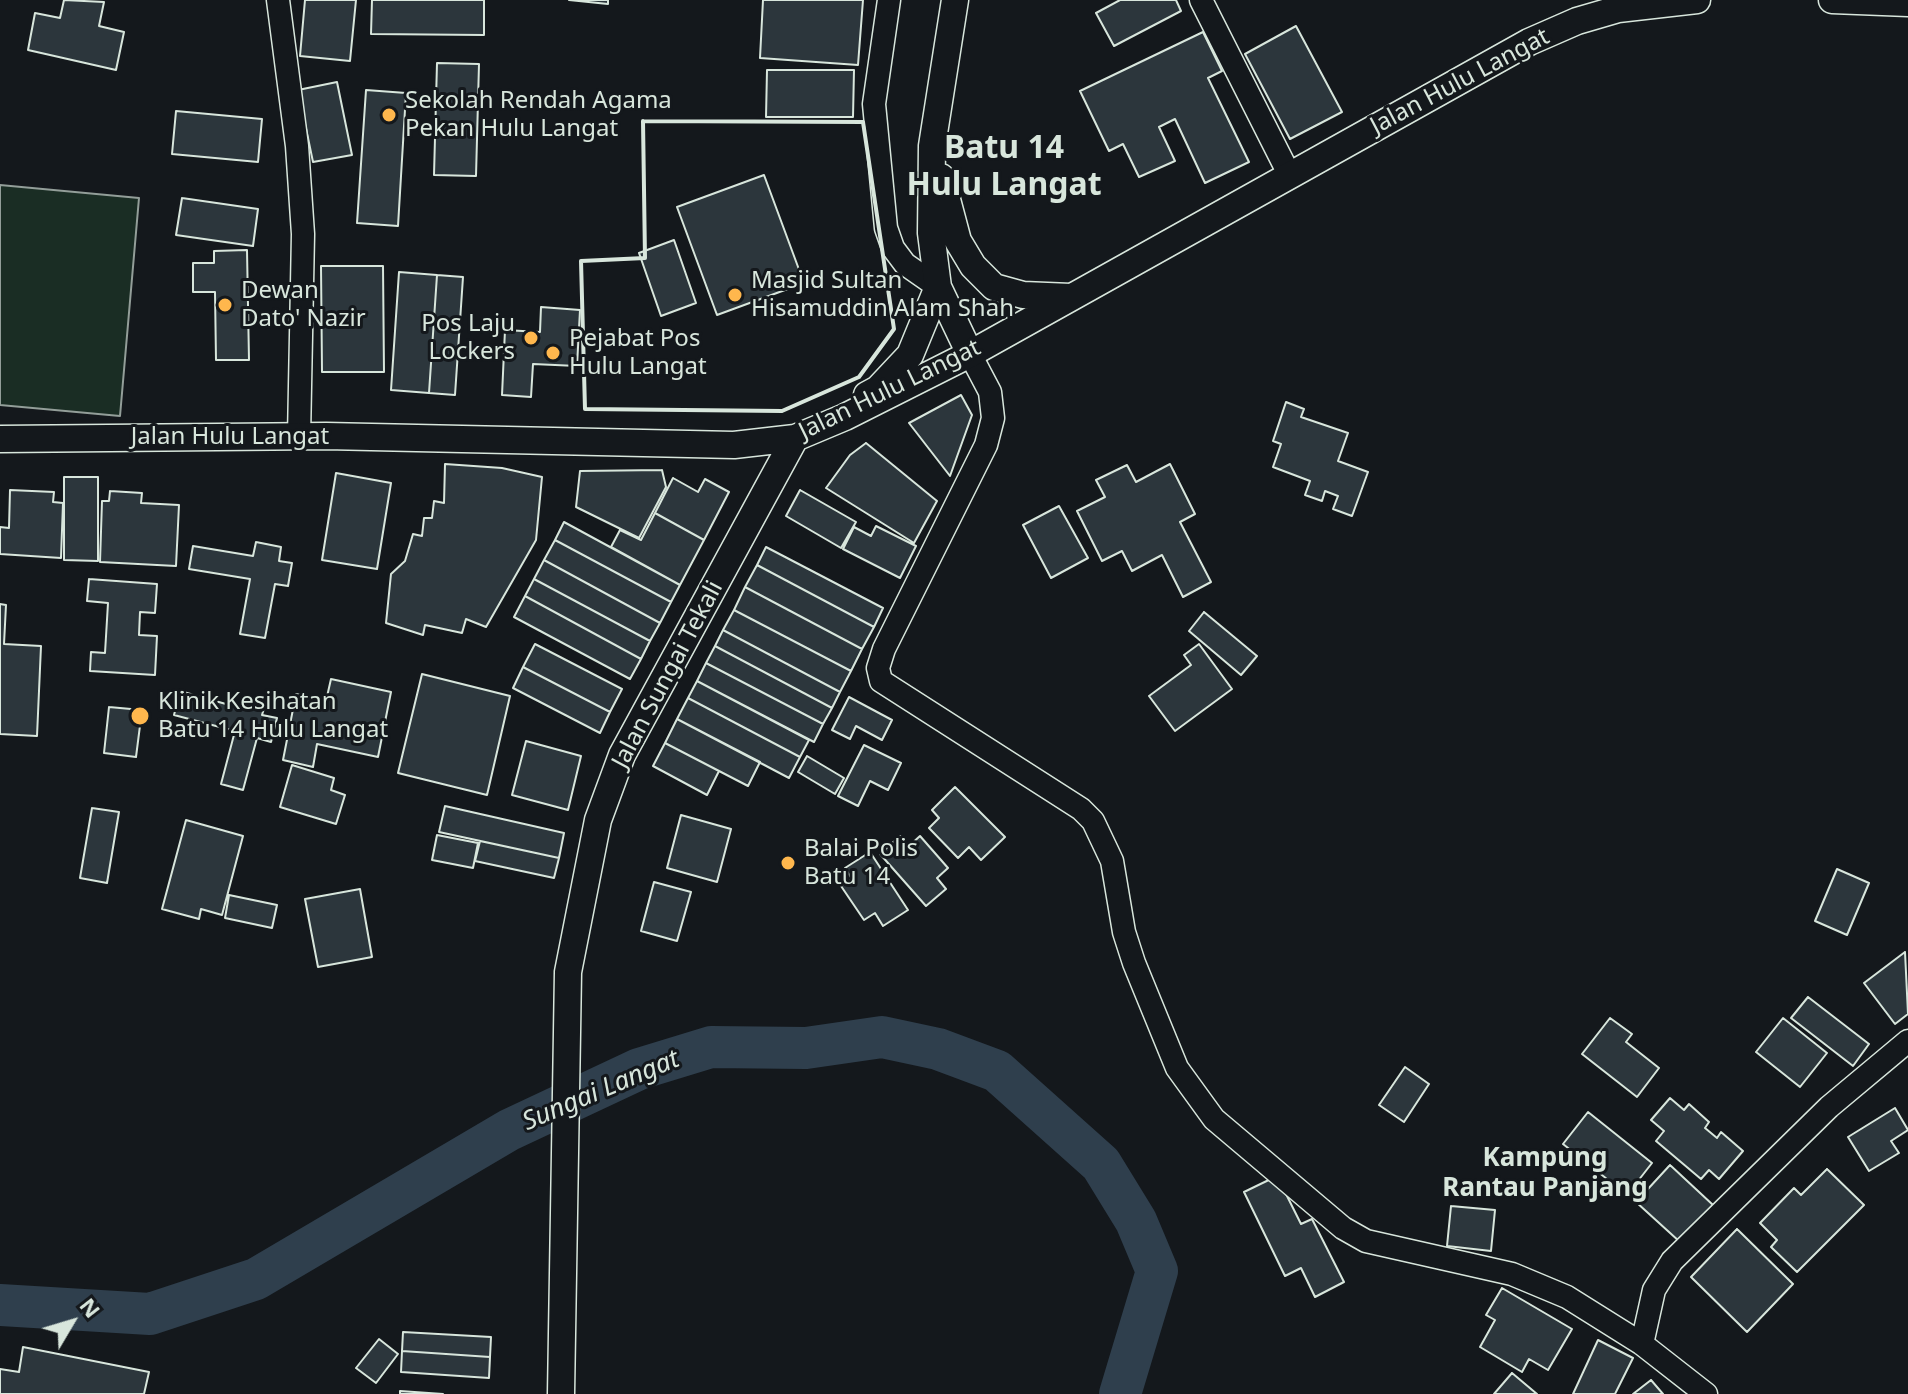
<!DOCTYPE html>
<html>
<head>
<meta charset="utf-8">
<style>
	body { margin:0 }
	#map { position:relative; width:1908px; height:1394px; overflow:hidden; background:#14181c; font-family:"Noto Sans",sans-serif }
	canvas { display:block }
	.north { position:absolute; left:32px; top:1282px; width:80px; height:80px; -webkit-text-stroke:6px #14181c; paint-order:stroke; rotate:52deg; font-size:22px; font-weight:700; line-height:32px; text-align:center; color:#d8e6dc }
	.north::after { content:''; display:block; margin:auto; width:28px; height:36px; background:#d8e6dc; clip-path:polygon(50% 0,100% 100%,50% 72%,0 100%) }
</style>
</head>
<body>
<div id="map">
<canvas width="1908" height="1394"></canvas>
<div class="north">N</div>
</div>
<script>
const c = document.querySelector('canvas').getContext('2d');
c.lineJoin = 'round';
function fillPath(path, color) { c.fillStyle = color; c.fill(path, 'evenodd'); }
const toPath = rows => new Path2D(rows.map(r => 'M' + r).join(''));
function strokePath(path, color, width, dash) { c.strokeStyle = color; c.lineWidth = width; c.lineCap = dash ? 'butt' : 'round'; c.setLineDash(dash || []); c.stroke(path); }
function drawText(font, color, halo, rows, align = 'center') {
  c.font = font + ' "Noto Sans",sans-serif'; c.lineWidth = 6; c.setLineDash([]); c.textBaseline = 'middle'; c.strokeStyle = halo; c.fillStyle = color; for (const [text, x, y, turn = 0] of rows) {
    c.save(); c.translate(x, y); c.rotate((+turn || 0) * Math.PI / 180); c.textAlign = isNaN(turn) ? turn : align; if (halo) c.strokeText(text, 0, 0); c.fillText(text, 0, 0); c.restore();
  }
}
const green = toPath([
	[0,185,139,198,120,416,0,405,0,185]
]);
const river = toPath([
	[0,1305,150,1314,256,1279,509,1130,639,1069,711,1047,806,1048,882,1037,938,1049,997,1071,1101,1164,1136,1221,1157,1271,1120,1394]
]);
const building = toPath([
	[64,0,104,2,99,26,124,32,116,70,28,50,35,13,60,18,64,0],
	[305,0,356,0,350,61,300,56,305,0],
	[372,0,484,0,484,35,371,34,372,0],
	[569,0,608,0,608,4,569,0],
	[763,0,863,0,858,65,760,58,763,0],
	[1120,0,1176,0,1181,11,1114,46,1096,13,1120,0],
	[1296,26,1342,112,1290,139,1245,54,1296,26],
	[1203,32,1222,71,1208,78,1249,162,1205,183,1175,119,1159,127,1175,161,1139,177,1123,144,1109,151,1080,91,1203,32],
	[437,63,479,64,476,176,434,175,437,63],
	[767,70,854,70,853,117,766,117,767,70],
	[337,82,352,155,313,162,298,90,337,82],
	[366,90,406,93,398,226,357,223,366,90],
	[176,111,262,119,258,162,172,154,176,111],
	[764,175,804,283,717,315,677,207,764,175],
	[182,198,258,209,253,246,176,235,182,198],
	[674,240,696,303,661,316,639,253,674,240],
	[247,250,249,360,216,360,215,292,193,292,193,263,214,263,214,251,247,250],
	[321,266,383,266,384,372,322,372,321,266],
	[399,272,437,275,429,393,391,390,399,272],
	[437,275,463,277,455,395,429,393,437,275],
	[541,307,580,310,577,366,533,364,531,397,502,395,505,330,540,332,541,307],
	[961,395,972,415,950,476,909,423,961,395],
	[1286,402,1304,409,1301,417,1348,433,1338,461,1368,472,1352,516,1333,509,1338,496,1325,491,1322,501,1305,495,1310,481,1273,467,1281,444,1273,441,1286,402],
	[866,443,937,501,914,543,826,488,850,455,866,443],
	[445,464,502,468,542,477,536,540,486,627,466,619,462,633,425,625,423,635,386,623,391,574,405,561,413,534,422,536,424,518,432,518,434,501,444,503,445,464],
	[1170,464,1195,514,1180,522,1211,582,1183,597,1162,555,1132,571,1122,551,1102,561,1077,511,1105,497,1096,480,1127,465,1136,482,1170,464],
	[662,470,666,487,639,538,576,507,580,471,662,470],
	[336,473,391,483,377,569,322,560,336,473],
	[64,477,98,477,98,561,64,560,64,477],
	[673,478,698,492,705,479,729,492,704,540,655,513,673,478],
	[10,490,54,492,53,502,63,503,61,558,0,554,0,527,9,528,10,490],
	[800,490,856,522,841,548,786,516,800,490],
	[110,491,142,493,141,503,179,505,176,566,100,562,102,501,109,501,110,491],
	[1059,506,1088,558,1051,578,1023,525,1059,506],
	[655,513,704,540,680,585,611,547,620,530,641,540,655,513],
	[564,522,680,585,671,602,555,540,564,522],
	[876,526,916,546,900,578,843,549,854,527,871,536,876,526],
	[555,540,671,602,660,623,544,560,555,540],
	[256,542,281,547,279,561,292,563,288,586,275,584,265,638,240,634,250,579,189,569,193,546,253,556,256,542],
	[766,547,883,608,874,627,757,565,766,547],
	[544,560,660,623,650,641,534,579,544,560],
	[757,565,874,627,862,649,745,587,757,565],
	[89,579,157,584,155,613,140,612,139,635,157,636,155,675,90,671,91,652,105,653,108,603,87,601,89,579],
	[534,579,650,641,641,659,525,596,534,579],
	[745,587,862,649,851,671,734,610,745,587],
	[525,596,641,659,630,679,514,617,525,596],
	[0,604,6,605,4,644,41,646,37,736,0,734,0,604],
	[734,610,851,671,840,692,723,630,734,610],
	[1204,612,1257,656,1241,675,1189,631,1204,612],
	[723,630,840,692,832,708,715,646,723,630],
	[535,644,622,689,610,712,523,667,535,644],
	[1199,644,1232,689,1175,731,1149,696,1191,665,1184,655,1199,644],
	[715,646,832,708,823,724,706,663,715,646],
	[706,663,823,724,814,742,697,681,706,663],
	[523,667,610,712,600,733,513,688,523,667],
	[422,674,510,696,487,795,398,773,422,674],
	[331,679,391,692,378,757,317,744,313,767,283,760,296,694,326,701,331,679],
	[697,681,809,740,800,757,688,698,697,681],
	[180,691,240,708,243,696,266,702,262,715,277,718,271,742,257,738,243,790,221,784,235,731,174,715,180,691],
	[849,697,892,720,882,740,856,726,850,739,832,730,849,697],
	[688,698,800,757,789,778,677,719,688,698],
	[109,707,142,710,136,757,104,753,109,707],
	[677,719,760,762,748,786,665,743,677,719],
	[526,741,581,756,568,810,512,795,526,741],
	[665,743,719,771,707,795,653,766,665,743],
	[864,745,901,763,888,790,870,781,858,806,838,796,864,745],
	[807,756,844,778,835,794,798,772,807,756],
	[292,765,334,778,331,790,345,795,336,824,280,807,292,765],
	[955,787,1005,837,981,860,969,847,958,858,929,828,939,818,932,810,955,787],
	[445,806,564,833,559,858,439,832,445,806],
	[92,808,119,812,107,883,80,878,92,808],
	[681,815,731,829,717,882,667,868,681,815],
	[186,820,243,836,222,915,201,909,199,919,162,909,186,820],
	[437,835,478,843,473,868,432,860,437,835],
	[900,836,909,846,920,836,948,868,937,878,946,889,926,906,880,854,900,836],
	[480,841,559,858,554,878,475,861,480,841],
	[870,852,908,910,883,926,875,913,864,920,841,886,852,879,845,868,870,852],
	[1837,869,1869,883,1847,935,1815,921,1837,869],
	[654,882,691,892,677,941,641,931,654,882],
	[360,889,372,957,318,967,305,899,360,889],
	[229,895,277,905,272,928,225,918,229,895],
	[1905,952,1908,1014,1895,1024,1864,983,1905,952],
	[1808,997,1869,1044,1853,1066,1791,1018,1808,997],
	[1610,1018,1632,1034,1626,1042,1659,1068,1637,1097,1582,1054,1610,1018],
	[1783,1018,1827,1053,1800,1087,1756,1052,1783,1018],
	[1405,1067,1429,1084,1404,1122,1379,1105,1405,1067],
	[1670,1098,1684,1110,1689,1104,1709,1122,1705,1128,1717,1138,1721,1132,1743,1151,1719,1179,1709,1170,1701,1179,1656,1141,1664,1131,1651,1120,1670,1098],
	[1895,1108,1908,1130,1891,1141,1899,1153,1869,1171,1848,1137,1895,1108],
	[1588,1112,1652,1163,1627,1195,1563,1144,1588,1112],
	[1670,1165,1713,1205,1680,1242,1636,1202,1670,1165],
	[1827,1169,1864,1205,1797,1272,1771,1247,1777,1240,1760,1223,1794,1188,1801,1195,1827,1169],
	[1277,1176,1301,1224,1312,1219,1344,1282,1315,1297,1301,1268,1285,1276,1244,1192,1277,1176],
	[1451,1206,1495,1210,1491,1251,1447,1246,1451,1206],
	[1737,1229,1793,1284,1747,1332,1691,1277,1737,1229],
	[1502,1288,1572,1329,1548,1370,1529,1359,1522,1372,1480,1347,1495,1320,1486,1315,1502,1288],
	[403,1332,491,1337,490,1357,402,1351,403,1332],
	[379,1339,398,1354,376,1383,356,1368,379,1339],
	[1598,1340,1633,1358,1615,1394,1573,1394,1598,1340],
	[23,1347,149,1372,144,1394,0,1394,0,1369,19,1372,23,1347],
	[402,1351,490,1357,489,1378,401,1372,402,1351],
	[1512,1373,1537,1394,1494,1394,1512,1373],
	[1651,1380,1663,1394,1633,1394,1651,1380],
	[400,1391,443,1394,400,1394,400,1391]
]);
const minor = toPath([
	[278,0,297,146,303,234,299,437],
	[889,0,874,104,886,228,893,248,905,264,938,287],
	[1201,0,1290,176],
	[970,354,990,392,993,418,986,445,884,649,878,668,881,681,1081,809,1093,821,1112,861,1124,932,1134,963,1177,1068,1214,1119,1343,1228,1366,1241,1512,1274,1567,1297,1642,1344,1706,1394],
	[1642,1344,1654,1290,1672,1261,1829,1107,1908,1041]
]);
const tertiary = toPath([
	[955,0,932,146,931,233,938,287,970,354],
	[1832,0,1908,3],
	[941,177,958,241,973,266,994,287,1023,295,1071,297],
	[867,395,878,389,910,355,938,287],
	[0,439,326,436,734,445,795,438,845,417,970,354,1529,42,1577,21,1618,9,1697,0],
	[561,1394,568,972,598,820,622,755,795,438]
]);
const wall = toPath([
	[643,121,863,122,894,329,859,377,782,411,585,409,581,261,645,258,643,121]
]);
const markers = [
	[389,115,8,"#ffb74d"],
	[735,295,8,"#ffb74d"],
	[225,305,8,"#ffb74d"],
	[531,338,8,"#ffb74d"],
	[553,353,8,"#ffb74d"],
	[140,716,10,"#ffb74d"],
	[788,863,8,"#ffb74d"]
];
const streetNames = [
	["Jalan Hulu Langat",1460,82,-28],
	["Jalan Hulu Langat",890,390,-26],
	["Jalan Hulu Langat",230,437],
	["Jalan Sungai Tekali",668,675,-62]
];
const poiNames = [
	["Sekolah Rendah Agama",405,101],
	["Pekan Hulu Langat",405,129],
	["Masjid Sultan",751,281],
	["Hisamuddin Alam Shah",751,309],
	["Dewan",241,291],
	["Dato' Nazir",241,319],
	["Pos Laju",515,324,"right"],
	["Lockers",515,352,"right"],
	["Pejabat Pos",569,339],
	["Hulu Langat",569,367],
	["Klinik Kesihatan",158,702],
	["Batu 14 Hulu Langat",158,730],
	["Balai Polis",804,849],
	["Batu 14",804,877]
];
const waterNames = [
	["Sungai Langat",601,1091,-23]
];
const neighbourhoodNames = [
	["Kampung",1545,1159],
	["Rantau Panjang",1545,1189]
];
const districtNames = [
	["Batu 14",1004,149],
	["Hulu Langat",1004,186]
];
fillPath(green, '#1a2d24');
strokePath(green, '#939e99', 2);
strokePath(river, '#2f3f4d', 42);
fillPath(building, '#2c363c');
strokePath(building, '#d8e6dc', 2);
strokePath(minor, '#d8e6dc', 25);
strokePath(tertiary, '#d8e6dc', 29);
strokePath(minor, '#14181c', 22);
strokePath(tertiary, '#14181c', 26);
strokePath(wall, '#d8e6dc', 4);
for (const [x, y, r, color] of markers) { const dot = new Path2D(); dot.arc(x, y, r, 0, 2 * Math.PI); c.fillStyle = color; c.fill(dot); strokePath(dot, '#14181c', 3); }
drawText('24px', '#d8e6dc', '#14181c', streetNames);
drawText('24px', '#d8e6dc', '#14181c', poiNames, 'left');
drawText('italic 26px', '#d8e6dc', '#14181c', waterNames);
drawText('bold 26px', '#d8e6dc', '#14181c', neighbourhoodNames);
drawText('bold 32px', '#d8e6dc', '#14181c', districtNames);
</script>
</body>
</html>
